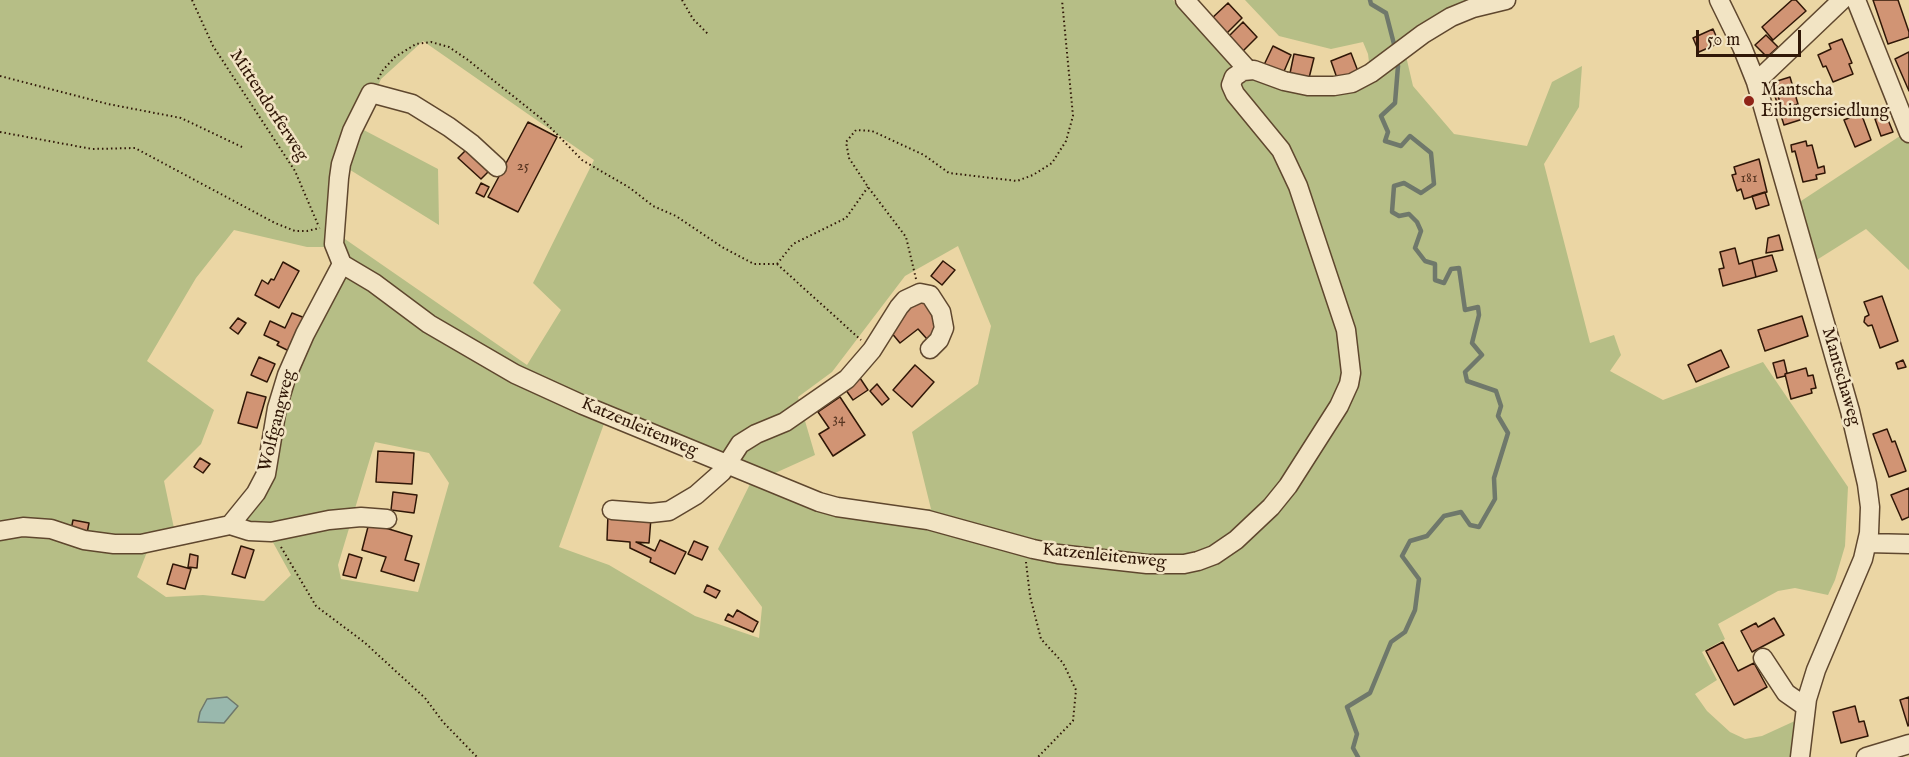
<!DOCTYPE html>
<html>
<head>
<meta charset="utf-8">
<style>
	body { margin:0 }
	#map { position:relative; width:1909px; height:757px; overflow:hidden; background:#ebd6a4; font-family:"IM FELL English",serif }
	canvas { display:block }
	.scale { position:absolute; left:1696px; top:30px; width:105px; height:27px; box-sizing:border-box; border:3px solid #301707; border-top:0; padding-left:8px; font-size:18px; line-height:21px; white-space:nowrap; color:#301707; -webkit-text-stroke:4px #f2e4c4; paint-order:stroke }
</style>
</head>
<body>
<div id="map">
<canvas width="1909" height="757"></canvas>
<div class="scale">50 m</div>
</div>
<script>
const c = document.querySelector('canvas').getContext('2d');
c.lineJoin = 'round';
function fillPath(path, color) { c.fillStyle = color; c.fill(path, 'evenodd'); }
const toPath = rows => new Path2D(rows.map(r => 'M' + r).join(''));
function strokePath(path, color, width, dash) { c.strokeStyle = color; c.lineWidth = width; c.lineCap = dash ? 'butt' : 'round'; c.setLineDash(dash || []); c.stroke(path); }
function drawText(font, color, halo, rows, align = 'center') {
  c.font = font + ' "IM FELL English",serif'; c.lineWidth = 5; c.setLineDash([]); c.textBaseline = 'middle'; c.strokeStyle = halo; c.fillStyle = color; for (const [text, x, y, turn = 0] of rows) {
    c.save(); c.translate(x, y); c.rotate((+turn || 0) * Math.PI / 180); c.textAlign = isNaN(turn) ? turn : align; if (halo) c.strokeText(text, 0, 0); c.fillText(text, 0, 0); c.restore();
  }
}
const green = toPath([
	[0,0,1173,0,1234,64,1222,78,1266,143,1240,94,1241,84,1248,77,1305,90,1406,56,1413,86,1454,134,1527,146,1552,82,1582,66,1579,107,1544,164,1590,343,1614,335,1621,355,1610,371,1663,400,1763,362,1848,487,1845,546,1835,580,1828,595,1795,588,1778,591,1718,624,1725,639,1702,652,1717,680,1695,694,1707,711,1730,732,1745,739,1762,736,1797,720,1793,757,0,757],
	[423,41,594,160,533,283,561,310,527,365,342,237,347,168,439,225,438,169,360,128,381,79],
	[234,230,307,247,326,247,331,258,330,272,261,465,250,489,232,513,208,526,175,533,164,481,201,444,214,410,147,361,196,278],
	[958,246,991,326,978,384,912,432,931,509,898,510,810,494,773,474,815,455,798,397,832,372,905,276],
	[605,421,752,480,718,549,762,607,759,638,695,616,609,565,559,547],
	[375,442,429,453,449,483,418,592,341,579,338,565],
	[224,532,233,537,270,537,291,575,264,601,203,595,166,597,137,577,149,547],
	[1245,0,1485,0,1370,70,1368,54,1363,42,1331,49,1279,36],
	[1903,134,1909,139,1909,270,1866,229,1815,261,1798,203]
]);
const water = toPath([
	[227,697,238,706,224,723,198,722,200,712,207,699,227,697]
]);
const stream = toPath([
	[1370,0,1371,4,1386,13,1395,48],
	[1358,757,1353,748,1357,734,1347,707,1370,693,1391,642,1405,632,1415,610,1419,579,1402,556,1410,541,1427,536,1444,516,1461,512,1470,525,1479,527,1495,499,1494,478,1508,433,1498,416,1501,406,1496,391,1467,381,1465,372,1482,355,1472,343,1479,315,1478,307,1465,310,1459,268,1451,269,1444,283,1435,280,1435,264,1425,261,1415,248,1421,231,1417,222,1409,214,1399,216,1392,212,1394,186,1404,183,1421,193,1434,184,1431,153,1410,136,1401,146,1385,141,1388,132,1381,116,1395,103,1398,66,1397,60]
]);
const building = toPath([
	[1792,0,1796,0,1806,11,1773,40,1762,27,1792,0],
	[1873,0,1898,0,1909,32,1909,37,1888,44,1873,0],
	[1228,3,1242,18,1225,35,1210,20,1228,3],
	[1243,22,1257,37,1241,53,1227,38,1243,22],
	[1713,29,1719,43,1699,52,1693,38,1713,29],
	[1766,35,1778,47,1767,57,1755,45,1766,35],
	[1842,39,1852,63,1849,64,1853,74,1833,82,1826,66,1823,67,1818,55,1831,49,1829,44,1842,39],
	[1273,46,1291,55,1282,76,1263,67,1273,46],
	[1909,52,1909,91,1895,59,1909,52],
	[1351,53,1359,74,1338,81,1331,61,1351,53],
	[1294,54,1314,58,1308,82,1289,78,1294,54],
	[1790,77,1798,104,1782,109,1774,82,1790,77],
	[1776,89,1782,109,1798,104,1803,119,1784,125,1773,90,1776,89],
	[1861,113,1871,140,1855,147,1844,120,1861,113],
	[1886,115,1893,132,1881,136,1875,119,1886,115],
	[528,122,557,137,518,212,488,197,528,122],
	[1806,141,1807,146,1812,145,1818,168,1824,166,1825,173,1816,175,1817,179,1803,182,1795,151,1792,152,1791,145,1806,141],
	[469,147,492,168,481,179,458,158,469,147],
	[1759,159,1767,192,1744,199,1741,189,1737,191,1732,175,1736,174,1734,167,1759,159],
	[481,183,489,187,484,197,476,193,481,183],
	[1765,192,1769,205,1756,209,1752,196,1765,192],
	[1779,235,1783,250,1766,253,1768,238,1779,235],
	[1735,248,1739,264,1752,260,1756,277,1723,286,1719,269,1724,268,1720,252,1735,248],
	[1772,255,1777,271,1756,277,1752,260,1772,255],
	[943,261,955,270,942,285,931,276,943,261],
	[283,262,299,271,279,308,255,295,262,280,268,284,271,279,274,280,283,262],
	[924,296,937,312,932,316,941,327,927,339,918,329,900,343,890,331,908,308,924,296],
	[1882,296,1898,341,1880,348,1872,325,1868,326,1864,322,1865,317,1869,315,1864,302,1882,296],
	[292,313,305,318,289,351,277,345,279,342,264,335,270,321,285,328,292,313],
	[1802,316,1808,336,1765,351,1758,330,1802,316],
	[238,318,246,323,238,334,230,328,238,318],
	[1721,350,1729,367,1696,382,1688,365,1721,350],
	[259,357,275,364,267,382,251,375,259,357],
	[1784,360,1787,373,1785,374,1785,376,1777,378,1773,363,1784,360],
	[1903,360,1906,367,1898,369,1896,363,1903,360],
	[915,365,934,382,912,407,893,390,915,365],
	[1806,368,1808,376,1813,375,1816,388,1811,389,1812,393,1791,399,1785,374,1806,368],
	[858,375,868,390,853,400,843,386,858,375],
	[877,384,889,399,882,405,870,391,877,384],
	[247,392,266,397,257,428,238,423,247,392],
	[840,397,865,435,833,456,819,434,829,428,818,412,840,397],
	[1887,429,1892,442,1895,441,1906,471,1889,477,1873,434,1887,429],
	[378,451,414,453,412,484,376,482,378,451],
	[200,458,210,464,203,473,194,467,200,458],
	[1909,488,1909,517,1902,520,1891,495,1909,488],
	[393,492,417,495,414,513,391,510,393,492],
	[608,514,651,518,649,543,636,542,655,551,660,540,686,552,675,574,650,562,651,558,630,548,630,542,607,540,608,514],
	[73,520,89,523,87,533,71,530,73,520],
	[369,523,412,536,405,560,419,564,414,581,381,571,386,557,362,550,369,523],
	[694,541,708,547,702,560,688,554,694,541],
	[241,546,254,550,245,578,232,574,241,546],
	[190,554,198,556,197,568,188,567,190,554],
	[349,554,362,558,356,578,343,575,349,554],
	[173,564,191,569,185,589,167,584,173,564],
	[707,585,720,591,716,598,704,592,707,585],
	[737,610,758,622,753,632,725,620,728,614,733,617,737,610],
	[1774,618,1784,635,1752,652,1741,631,1756,623,1758,627,1774,618],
	[1723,642,1738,671,1754,663,1767,687,1734,705,1706,651,1723,642],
	[1909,697,1909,725,1908,726,1900,700,1909,697],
	[1855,706,1859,722,1864,721,1868,736,1841,743,1833,712,1855,706]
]);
const path = toPath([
	[192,0,213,46,295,171,319,227],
	[682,0,693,19,708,34],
	[0,76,108,104,181,118,242,147],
	[378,79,383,70,395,57,416,44,431,42,449,47,468,60,543,120,582,160,630,188,653,206,676,216,722,247,754,264,777,264,861,340],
	[0,132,92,149,135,148,275,223,295,231,307,231,320,228],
	[777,264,793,244,846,218,868,187],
	[916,279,906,237,868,187,849,158,846,142,856,130,872,131,924,155,949,173,1017,181,1033,175,1052,163,1066,141,1073,116,1062,0],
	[281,547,316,606,364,642,425,698,443,722,477,757],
	[1026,562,1030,596,1041,639,1063,663,1076,690,1073,721,1038,757]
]);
const minor = toPath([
	[1185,0,1248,70],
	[1719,0,1742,47,1756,82,1850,411,1867,484,1870,507,1869,533,1863,559,1816,670,1807,699,1800,757],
	[1856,0,1909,133],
	[1756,82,1842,0],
	[342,264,374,283,429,324,515,374,583,405,819,502,837,507,928,520,1033,549,1058,554,1147,564,1184,564,1198,561,1214,555,1236,540,1271,507,1288,486,1339,406,1349,384,1351,373,1346,330,1298,186,1281,150,1235,94,1231,85,1234,77,1243,71,1254,70,1284,81,1308,86,1334,86,1352,83,1371,73,1423,34,1451,17,1473,8,1506,0],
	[342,264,334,244,339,178,341,164,352,131,371,93,412,104,449,127,472,144,497,167],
	[612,510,651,513,669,511,696,495,722,472,740,444,756,434,785,422,847,379,872,350,899,307,905,300,920,293,930,295,941,312,944,328,939,340,930,349],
	[230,525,249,531,271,532,329,520,361,517,387,519],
	[0,531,23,527,51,529,84,540,114,544,141,544,230,525,256,493,266,474,277,408,287,375,305,334,342,264],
	[1867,543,1909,544],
	[1763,658,1786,693,1806,707],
	[1866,757,1909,744]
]);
const markers = [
	[1749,101,6,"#8f2418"]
];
const numberNames = [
	["25",523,167],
	["181",1749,179],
	["34",839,420]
];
const poiNames = [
	["Mantscha",1761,91],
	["Eibingersiedlung",1761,112]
];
const streetNames = [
	["Mittendorferweg",268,106,57],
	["Mantschaweg",1840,377,74],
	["Wolfgangweg",278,421,-76],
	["Katzenleitenweg",639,428,23],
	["Katzenleitenweg",1104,557,6]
];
fillPath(green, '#b6be86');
fillPath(water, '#99b8ad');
strokePath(water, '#6f786b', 1.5);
strokePath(stream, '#6f786b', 4.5);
fillPath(building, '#d19474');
strokePath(building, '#301707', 1.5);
strokePath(minor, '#5f472e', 21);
strokePath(path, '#301707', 2, [1.5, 3]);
strokePath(minor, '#f2e4c4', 18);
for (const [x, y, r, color] of markers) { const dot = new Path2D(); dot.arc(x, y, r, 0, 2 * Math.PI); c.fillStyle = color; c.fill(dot); strokePath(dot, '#f2e4c4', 2); }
drawText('15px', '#583622', null, numberNames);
drawText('18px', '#301707', '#f2e4c4', poiNames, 'left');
drawText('18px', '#301707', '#f2e4c4', streetNames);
</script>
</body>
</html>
